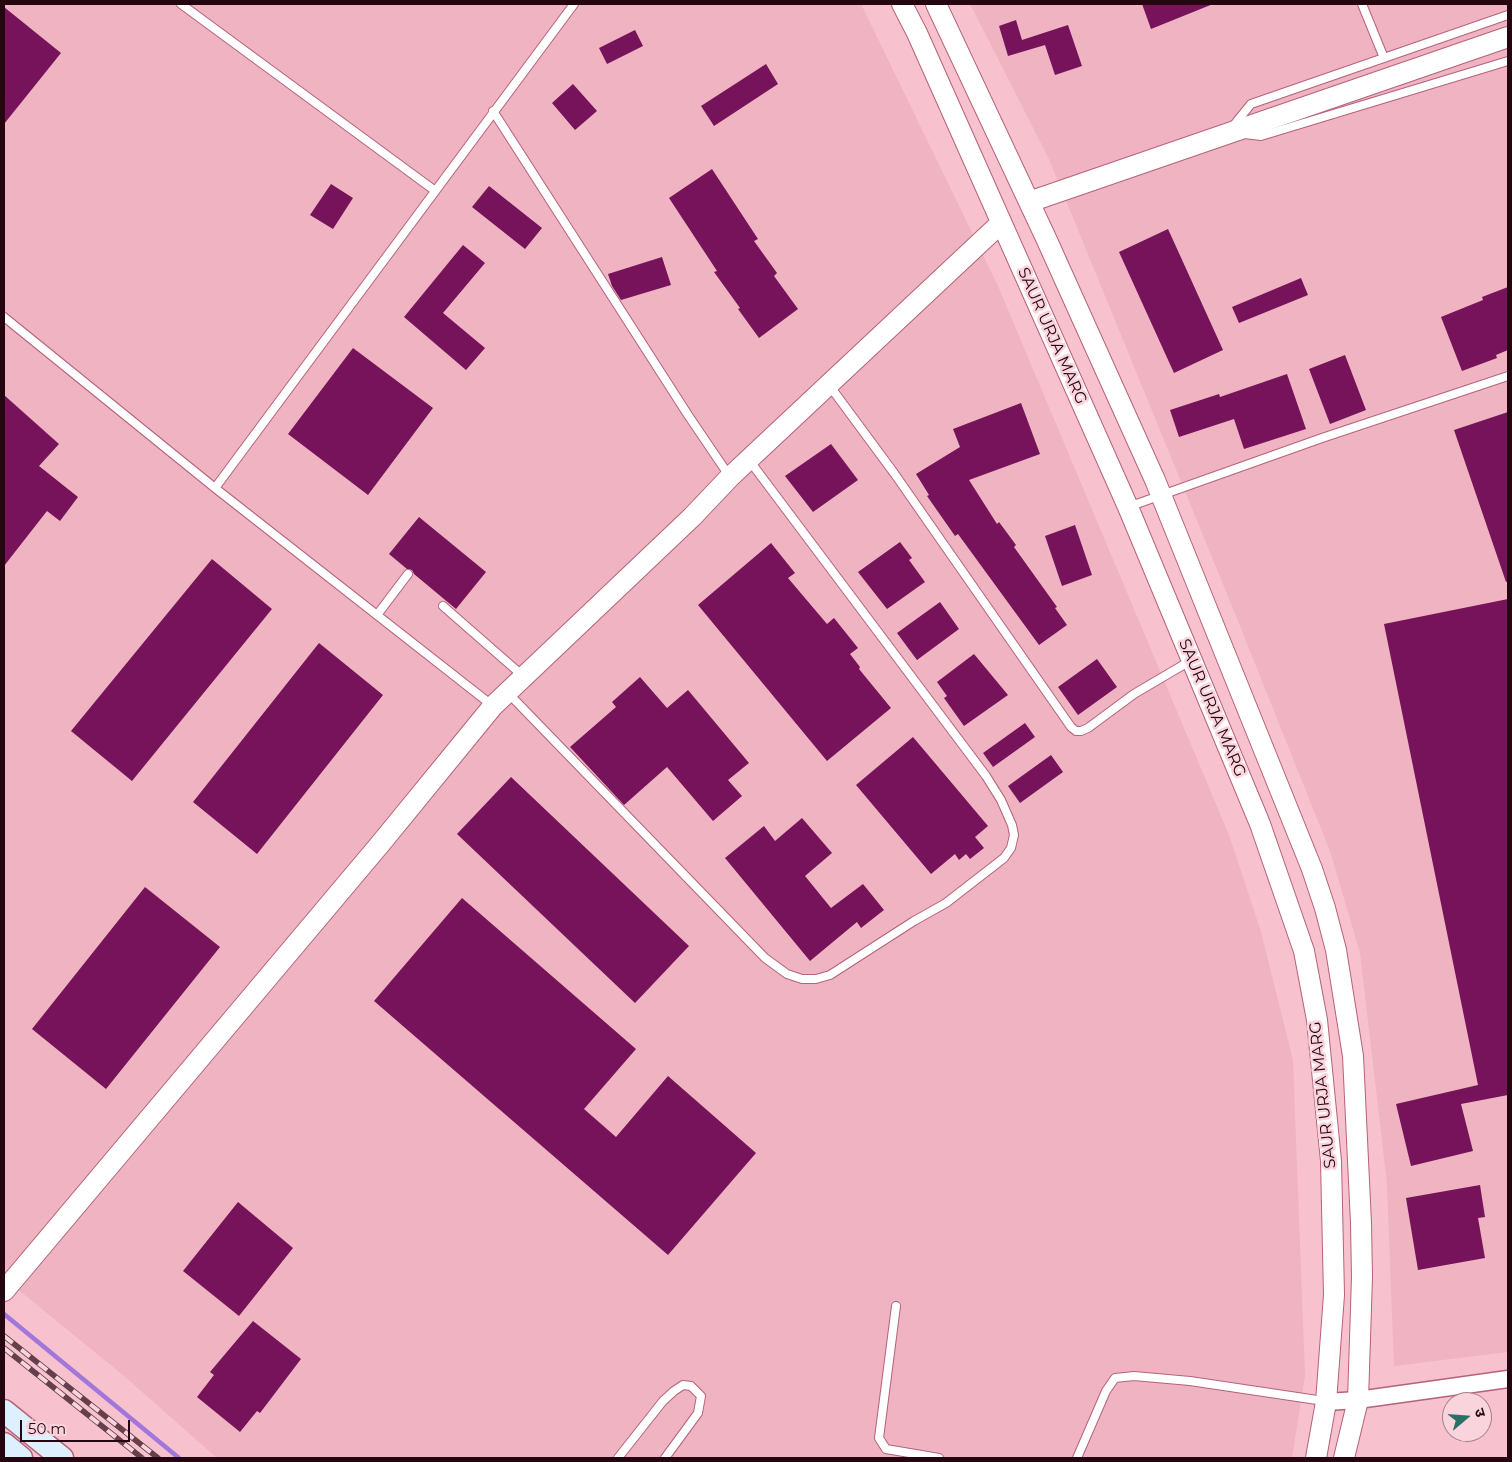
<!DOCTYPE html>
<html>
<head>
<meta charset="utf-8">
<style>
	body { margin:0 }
	#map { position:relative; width:1512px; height:1462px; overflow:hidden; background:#f8c1ce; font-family:Montserrat,"Noto Sans Devanagari",sans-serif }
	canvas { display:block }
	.frame { position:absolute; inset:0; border:5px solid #240510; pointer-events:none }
	.north { position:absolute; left:1442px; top:1392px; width:50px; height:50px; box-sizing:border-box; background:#fad4dc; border:1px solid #a4818a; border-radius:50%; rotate:72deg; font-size:14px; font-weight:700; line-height:20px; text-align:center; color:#240510 }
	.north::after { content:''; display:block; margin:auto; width:18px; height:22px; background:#2a7066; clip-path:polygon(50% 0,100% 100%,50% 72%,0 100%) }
	.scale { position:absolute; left:20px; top:1420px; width:110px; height:22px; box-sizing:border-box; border:2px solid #240510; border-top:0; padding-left:6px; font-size:15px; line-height:18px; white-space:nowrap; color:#240510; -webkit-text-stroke:4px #fad4dc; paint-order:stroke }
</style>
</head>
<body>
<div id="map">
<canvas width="1512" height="1462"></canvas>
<div class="frame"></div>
<div class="north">उ</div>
<div class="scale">50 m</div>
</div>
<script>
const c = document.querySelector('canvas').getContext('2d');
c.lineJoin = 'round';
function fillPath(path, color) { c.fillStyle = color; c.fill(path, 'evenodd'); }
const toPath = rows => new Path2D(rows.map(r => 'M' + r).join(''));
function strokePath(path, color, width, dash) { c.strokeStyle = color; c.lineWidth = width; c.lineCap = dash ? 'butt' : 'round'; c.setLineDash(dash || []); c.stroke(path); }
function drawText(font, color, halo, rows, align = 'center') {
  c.font = font + ' Montserrat,sans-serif'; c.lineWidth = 5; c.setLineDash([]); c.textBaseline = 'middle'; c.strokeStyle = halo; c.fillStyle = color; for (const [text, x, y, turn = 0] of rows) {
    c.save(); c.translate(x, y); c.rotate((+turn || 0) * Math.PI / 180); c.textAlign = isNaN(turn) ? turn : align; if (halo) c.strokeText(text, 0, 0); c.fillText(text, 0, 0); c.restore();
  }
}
const built = toPath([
	[4,4,861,4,998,286,1229,835,1261,932,1293,1060,1305,1376,1292,1458,217,1458,124,1376,4,1278],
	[970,4,1508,4,1508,1352,1394,1366,1387,1184,1360,953,1330,851,1236,616,1049,159]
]);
const stream = toPath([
	[4,1314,179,1458]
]);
const building = toPath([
	[1142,4,1213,4,1151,29],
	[4,7,61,53,4,124],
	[1016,20,1022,40,1068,25,1082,66,1055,75,1045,45,1008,56,999,26],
	[635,30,643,46,607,64,599,48],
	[766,64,778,84,714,126,701,106],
	[573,84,597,111,575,130,552,103],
	[712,169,758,239,754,241,777,273,774,276,798,309,759,338,738,309,740,308,714,272,717,271,669,198],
	[331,184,353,198,333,229,310,215],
	[489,186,542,228,525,249,472,207],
	[1168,229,1223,350,1174,373,1119,252],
	[463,245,485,263,443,313,485,348,466,370,404,317],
	[662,257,671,285,621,300,612,286,608,274],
	[1301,278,1308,295,1239,323,1232,307],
	[1508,287,1508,350,1496,355,1497,358,1462,371,1441,317,1483,300,1482,297],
	[353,348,433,408,368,495,288,434],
	[1345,355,1366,410,1330,424,1309,369],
	[1287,374,1306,429,1244,449,1234,419,1179,437,1170,410,1219,394,1220,397],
	[4,395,59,444,39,466,78,497,60,521,47,511,4,566],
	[1021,403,1040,454,969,480,997,524,999,522,1016,545,1014,547,1057,607,1055,608,1067,625,1039,645,958,534,955,536,927,496,929,495,916,474,960,447,953,429],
	[1508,412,1508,581,1506,582,1454,430],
	[831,444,858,480,813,512,785,476],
	[419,517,486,572,456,609,414,574,412,570,407,569,389,554],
	[1075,525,1092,575,1062,586,1045,536],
	[900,542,912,558,909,560,925,582,887,609,858,572],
	[771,543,795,573,788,578,827,624,834,618,858,648,850,654,860,667,859,669,891,708,827,761,698,605],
	[212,559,272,609,132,781,71,731],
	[1508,599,1508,1095,1461,1104,1473,1151,1411,1166,1396,1104,1478,1085,1384,624],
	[940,602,959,629,917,660,897,633],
	[319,643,383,695,257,854,193,802],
	[974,654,1008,695,964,726,944,698,947,696,937,682],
	[1097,659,1117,687,1078,715,1058,687],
	[640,677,667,708,688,690,749,763,728,780,742,796,713,821,667,767,624,805,570,747,616,707,612,702],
	[1025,723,1035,737,993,767,983,753],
	[913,737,988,826,975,837,984,848,970,859,966,854,959,860,955,854,931,874,856,785],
	[1051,755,1063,772,1020,803,1008,786],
	[511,777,689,946,635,1003,457,834],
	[802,818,832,853,805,876,831,908,863,884,884,910,861,928,857,922,810,961,725,858,764,826,775,841],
	[145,887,220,947,106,1089,32,1029],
	[462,898,636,1049,584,1109,616,1137,668,1076,756,1153,668,1255,374,1001],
	[1480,1185,1485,1217,1478,1218,1485,1258,1418,1270,1406,1198],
	[238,1202,293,1248,239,1316,183,1271],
	[253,1321,301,1359,260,1413,257,1411,240,1432,197,1397,214,1375,210,1372]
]);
const service = toPath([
	[181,4,434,190],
	[1362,4,1384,58],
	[493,111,688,415,730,477],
	[1234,125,1251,104,1508,15],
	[1245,134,1261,136,1508,61],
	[4,317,215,488,493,706],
	[829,385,894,473,1071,727,1076,731,1081,731,1088,728,1134,694,1190,661],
	[215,488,574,4],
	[1128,507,1322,438,1508,376],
	[443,606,523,676],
	[377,615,408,574],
	[508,693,765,958,787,974,802,979,816,979,830,975,914,921,946,903,1004,858,1011,848,1014,835,1012,825,1001,800,986,776,749,460],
	[896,1306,879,1438,886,1449,939,1458],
	[618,1458,663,1401,674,1391,683,1385,691,1386,701,1396,698,1413,665,1458],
	[1077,1458,1106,1391,1115,1378,1134,1376,1190,1381,1324,1401]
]);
const minor = toPath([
	[1326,1402,1358,1400,1508,1379]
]);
const tertiary = toPath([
	[902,4,917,33,1128,507,1260,824,1304,951,1317,1020,1331,1161,1334,1295,1326,1402,1316,1458],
	[936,4,1045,236,1155,480,1312,869,1325,908,1336,950,1353,1056,1361,1223,1362,1277,1358,1400,1344,1458],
	[1029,202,1508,37],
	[4,1291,381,843,493,706,692,517,730,477,1001,223]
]);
const secondary = toPath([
	[4,1411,62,1458],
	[4,1444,21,1458]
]);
const rail = toPath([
	[4,1336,158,1458],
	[4,1348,142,1458]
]);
const streetNames = [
	["SAUR URJA MARG",1052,336,66],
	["SAUR URJA MARG",1212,708,67],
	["SAUR URJA MARG",1323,1095,-96]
];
fillPath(built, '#efb3c2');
strokePath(stream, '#a277dc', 4.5);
fillPath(building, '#76135b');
strokePath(service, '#b5627a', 10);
strokePath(minor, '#b5627a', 19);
strokePath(tertiary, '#b5627a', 22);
strokePath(secondary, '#b5627a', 25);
strokePath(service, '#fff', 8);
strokePath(minor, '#fff', 16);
strokePath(tertiary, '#fff', 20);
strokePath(secondary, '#ddf0fe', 22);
strokePath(rail, '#653f4b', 5.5);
strokePath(rail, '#fad4dc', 4, [11]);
drawText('16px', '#240510', '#fad4dc', streetNames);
</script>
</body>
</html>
